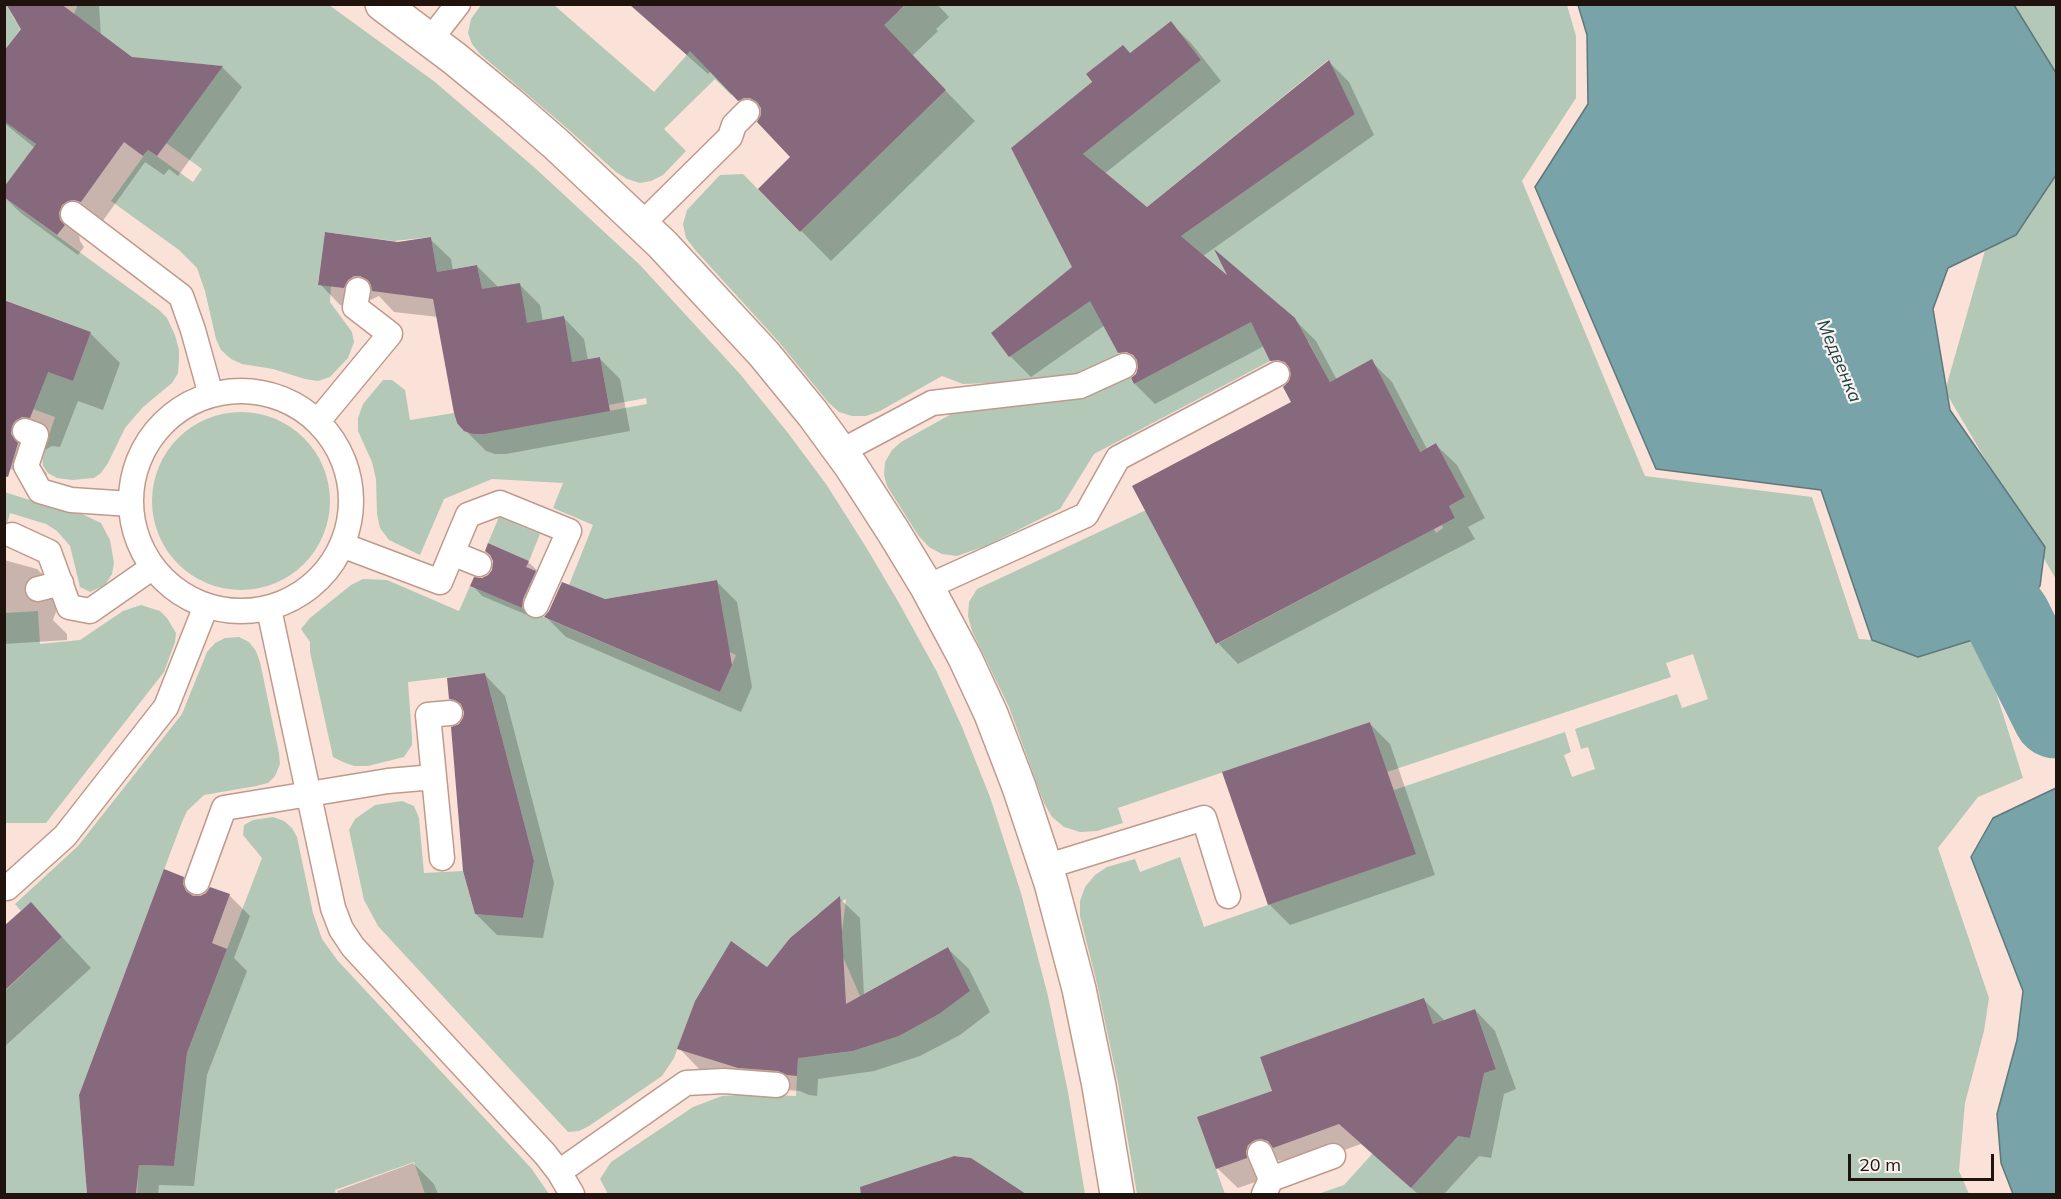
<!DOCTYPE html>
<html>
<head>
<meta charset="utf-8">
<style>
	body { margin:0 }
	#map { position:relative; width:2061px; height:1199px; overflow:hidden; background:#fbe2d9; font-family:Mulish,sans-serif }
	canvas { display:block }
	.frame { position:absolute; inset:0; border:6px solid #20120d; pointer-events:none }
	.scale { position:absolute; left:1848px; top:1154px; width:146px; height:27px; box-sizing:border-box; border:3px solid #20120d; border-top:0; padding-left:8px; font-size:18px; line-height:21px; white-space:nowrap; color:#20120d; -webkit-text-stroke:4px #fcf3f0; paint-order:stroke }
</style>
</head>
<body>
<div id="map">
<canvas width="2061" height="1199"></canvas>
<div class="frame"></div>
<div class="scale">20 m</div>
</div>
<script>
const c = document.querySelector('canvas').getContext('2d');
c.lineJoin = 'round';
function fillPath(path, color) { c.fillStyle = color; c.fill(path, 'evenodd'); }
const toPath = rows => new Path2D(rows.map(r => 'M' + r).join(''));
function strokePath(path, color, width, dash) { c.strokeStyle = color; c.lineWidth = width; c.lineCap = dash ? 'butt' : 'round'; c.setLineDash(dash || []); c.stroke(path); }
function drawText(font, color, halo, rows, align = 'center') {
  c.font = font + ' Mulish,sans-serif'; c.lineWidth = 4.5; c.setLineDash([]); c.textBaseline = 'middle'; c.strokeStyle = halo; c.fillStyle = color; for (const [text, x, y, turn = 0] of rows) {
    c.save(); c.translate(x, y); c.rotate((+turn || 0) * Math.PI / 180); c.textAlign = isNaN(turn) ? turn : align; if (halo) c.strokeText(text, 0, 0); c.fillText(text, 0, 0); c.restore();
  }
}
const green = toPath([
	[6,4,15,20,23,25,5,51,4,5],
	[78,4,329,5,435,82,535,168,640,265,740,374,788,433,826,484,866,547,899,603,937,672,962,727,990,797,1021,893,1048,996,1068,1092,1085,1194,995,1194,994,1181,984,1167,971,1158,954,1156,938,1161,926,1173,920,1189,921,1194,608,1194,600,1179,611,1162,693,1107,722,1096,752,1094,796,1096,798,1055,824,1055,853,1051,899,1036,939,1014,970,991,948,947,860,996,843,957,842,932,846,899,818,914,790,938,767,967,731,942,695,1001,674,1058,662,1076,589,1126,579,1131,568,1132,378,926,364,900,349,830,355,819,375,805,402,801,414,806,419,818,424,873,463,871,475,914,523,918,534,861,485,673,408,682,412,737,412,745,404,757,368,766,354,766,343,762,333,757,310,652,310,642,301,629,310,618,351,585,363,579,387,580,459,611,470,586,720,692,736,655,688,634,717,580,605,599,569,585,593,525,553,508,563,483,492,479,444,499,420,555,389,540,380,528,377,514,376,479,372,462,358,431,358,418,363,404,383,380,392,380,405,390,410,420,454,413,457,423,521,427,647,404,646,398,609,405,600,357,572,362,527,323,482,289,477,265,437,272,431,237,394,241,325,232,318,284,331,286,330,302,352,332,354,342,348,358,330,377,318,381,305,379,273,369,242,364,231,359,221,350,216,339,205,291,197,268,179,250,111,201,148,150,193,182,202,169,166,143,222,66,113,56,74,14],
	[481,5,554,5,654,92,731,5,766,60,731,95,715,79,664,129,686,151,663,175,651,181,640,183,627,179,616,172,569,130,480,54,472,44,468,33,471,19],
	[906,5,1567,5,1576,36,1576,98,1522,181,1645,476,1812,497,1859,639,1872,640,1918,657,1979,638,2023,778,1978,797,1938,848,1989,998,1984,1031,1965,1103,1959,1171,1969,1194,1318,1194,1344,1185,1373,1153,1411,1188,1447,1148,1428,1130,1470,1138,1481,1085,1462,1081,1496,1068,1475,1009,1433,1024,1424,999,1260,1057,1272,1091,1216,1169,1225,1194,1137,1194,1118,1083,1097,984,1080,916,1080,901,1085,887,1095,875,1107,867,1135,859,1140,872,1180,857,1204,927,1415,854,1394,790,1565,732,1571,752,1564,755,1572,777,1595,769,1588,747,1581,749,1575,729,1677,694,1682,708,1708,699,1693,654,1666,663,1671,677,1387,772,1370,722,1118,808,1123,823,1097,831,1080,832,1064,827,1052,817,1044,803,1009,707,972,631,968,616,969,602,977,589,1146,510,1217,644,1434,529,1436,533,1443,528,1442,525,1455,518,1449,506,1465,497,1436,443,1374,476,1258,520,1413,438,1372,360,1330,382,1308,341,1094,454,1060,509,988,545,957,556,942,554,929,547,918,535,887,486,884,475,885,462,892,450,901,442,955,412,1083,398,1130,377,1134,384,1281,306,1257,286,1245,290,1181,236,1355,114,1328,60,1147,207,1083,154,1201,60,1171,21,1130,53,1086,74,1092,83,1011,148,1119,355,1079,376,1014,382,963,384,942,376,880,411,866,416,852,416,839,412,828,402,778,341,696,251,686,238,683,224,687,210,720,175,743,174,800,232,946,90,911,54,843,61,897,9,899,11],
	[1935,5,2056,5,2056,579,1945,391,2021,124],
	[5,121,36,144,5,187],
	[4,197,159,310,167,318,175,335,179,350,179,360,178,373,172,383,143,407,125,428,108,463,101,473,94,478,72,480,57,478,48,473,43,466,42,456,55,417,5,399,5,356,73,381,91,332,5,300],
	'152 501a89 89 0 1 1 178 0a89 89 0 1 1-178 0Z',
	[4,492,56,508,82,514,101,523,110,540,114,563,112,574,105,585,90,592,80,587,70,546,57,531,46,524,10,513,5,531],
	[499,517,540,534,529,561,488,543],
	[141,605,160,611,167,618,176,633,175,642,164,672,46,823,5,823,5,613,38,611,40,644,80,640,123,611],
	[239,637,249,642,256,651,260,662,279,753,280,764,275,776,268,783,256,786,204,795,187,811,182,822,79,1095,87,1194,5,1194,5,991,62,937,31,903,21,911,15,904,78,846,182,714,207,652,215,643,225,638],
	[273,817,284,821,292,828,297,837,313,913,322,939,338,961,531,1168,549,1194,425,1194,414,1162,335,1190,336,1194,137,1194,139,1165,174,1166,187,1053,262,858,243,835,244,825,253,820]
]);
const water = toPath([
	[1578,5,2014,5,2056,73,2056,175,2016,235,1948,268,1933,309,1950,410,2045,547,2040,586,2008,619,1979,638,1918,657,1872,640,1821,490,1656,469,1535,187,1588,104,1587,35,1578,5],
	[2056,788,2056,1194,2013,1194,2001,1163,1997,1114,2017,1040,2023,991,1971,857,1993,818,2056,788]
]);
const shadow = toPath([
	[8,4,99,4,101,37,131,59,222,67,242,87,178,176,169,169,164,175,145,162,102,222,82,227,79,234,80,241,84,247,78,255,22,214,4,197,35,148,4,123,4,93,22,29],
	[629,4,769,4,708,74],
	[826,4,937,4,949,17,936,29,938,31,912,56,975,121,831,261,760,189,792,157,733,95],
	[1170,23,1191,43,1221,81,1104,174,1147,209,1329,62,1349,82,1374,135,1203,256,1231,281,1294,319,1316,341,1337,380,1371,361,1392,382,1427,449,1436,445,1457,465,1485,518,1468,527,1475,539,1238,664,1218,643,1134,486,1293,403,1291,380,1271,361,1264,346,1155,404,1135,384,1138,372,1119,352,1105,325,1031,377,1010,356,1074,268,1013,149],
	[1126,350,1140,356,1139,359,1126,354],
	[430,239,451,259,453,271,477,266,498,287,519,284,540,305,543,322,564,318,584,339,588,360,599,358,620,379,630,431,506,454,495,454,486,451,465,430,438,317,394,312,379,296,368,301,365,308,340,305,320,284,398,243],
	[4,302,90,333,120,363,103,410,78,401,60,447,52,446,45,450,41,456,40,465,47,474,45,481,4,467],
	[4,560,37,569,67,598,57,609,53,620,67,634,67,640,4,644],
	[528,562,539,572,532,617,482,596,472,585,482,579],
	[716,581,737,602,752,687,741,712,566,637,546,617,550,612],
	[485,675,505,696,554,883,543,938,497,935,476,914,460,725,465,713,450,698],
	[1370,724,1390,744,1435,875,1290,925,1269,904],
	[183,878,202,897,229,895,250,916,234,958,247,971,207,1075,194,1186,159,1185,158,1194,89,1194,81,1095],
	[839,898,860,918,864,996,948,949,969,969,990,1012,960,1035,920,1056,874,1071,818,1079,817,1096,809,1095,800,1091,760,1088,699,1069,679,1048,767,969],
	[31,904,91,968,4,1047,4,926],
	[1424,1000,1445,1021,1475,1010,1495,1031,1516,1089,1504,1094,1491,1158,1479,1156,1444,1194,1418,1194,1361,1144,1295,1168,1288,1161,1276,1160,1269,1166,1267,1178,1238,1188,1217,1168,1274,1092],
	[413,1163,434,1184,438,1194,338,1194,337,1191],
	[927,1174,1005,1189,1008,1194,920,1194]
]);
const river = toPath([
	[1937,520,2008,619,2056,715]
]);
const building = toPath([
	[6,4,61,4,132,57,223,66,157,156,148,150,143,156,124,142,81,202,74,200,68,201,62,205,59,213,60,220,65,225,57,235,4,197,4,187,36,144,4,121,4,51,21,29],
	[629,4,906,4,884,25,946,90,800,232,758,189,790,157,757,122,761,115,761,108,757,102,750,98,744,98,738,101,690,51,687,55],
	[1171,21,1201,60,1083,154,1147,207,1329,60,1355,114,1181,236,1227,275,1214,249,1295,318,1330,382,1372,359,1420,452,1436,443,1465,497,1449,506,1455,518,1216,644,1132,486,1291,402,1283,387,1289,381,1291,374,1289,367,1285,362,1278,360,1270,361,1251,322,1134,384,1131,378,1136,374,1138,368,1137,360,1133,355,1126,352,1118,353,1090,301,1009,357,991,333,1072,267,1011,148,1092,82,1086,74,1123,45,1130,53],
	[325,232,398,242,431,237,437,272,477,265,482,289,520,283,527,323,564,316,572,362,600,357,610,411,484,434,473,434,464,431,457,423,454,413,433,299,372,291,371,285,368,280,360,276,354,276,348,280,344,288,318,285],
	[4,300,91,332,73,381,48,372,30,418,22,417,15,421,12,426,11,434,18,443,8,477,4,476],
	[488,543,529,561,526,567,536,571,523,599,522,608,470,586,474,577,482,578,488,575,492,570,493,561,490,555,485,551],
	[717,580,732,665,720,692,544,617,549,611,562,582,605,599],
	[485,673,534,861,523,918,475,914,463,871,451,727,459,724,463,718,464,712,461,704,455,700,449,699,447,678],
	[1370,722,1416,854,1268,905,1222,772],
	[164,869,184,877,183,884,186,891,193,896,200,896,206,893,210,887,230,894,212,943,227,949,187,1053,174,1166,139,1165,136,1194,87,1194,79,1095],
	[840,896,846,1004,948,947,970,991,939,1014,899,1036,853,1051,798,1058,797,1076,787,1075,778,1071,738,1068,677,1049,695,1001,731,941,767,967,790,938],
	[31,902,62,937,4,991,4,926],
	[1424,998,1433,1024,1475,1009,1496,1069,1484,1073,1470,1138,1458,1136,1411,1188,1339,1124,1273,1148,1268,1141,1261,1139,1255,1140,1248,1145,1246,1151,1247,1158,1216,1169,1197,1117,1272,1091,1260,1057],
	[954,1156,971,1158,1026,1194,861,1194,860,1187]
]);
const service = toPath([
	[430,40,458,4],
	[73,214,181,296,193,330,211,395],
	[642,224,730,137,734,125,747,112],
	'131 501a110 110 0 1 1 220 0a110 110 0 1 1-220 0Z',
	[318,421,390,334,355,307,358,290],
	[25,431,36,435,26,466,40,491,71,500,131,504],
	[840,452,932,403,1080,386,1124,366],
	[12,535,49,552,69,607,90,611,153,567],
	[342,545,440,582,468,515,500,503,569,531,536,605],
	[452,553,479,564],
	[927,587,1086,515,1118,458,1277,374],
	[38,589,61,583],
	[269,609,333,908,341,929,353,947,545,1154,559,1172,572,1194],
	[434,777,442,858],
	[1045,867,1204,818,1228,896],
	[197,882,224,808,388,781,434,777,428,715,450,713],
	[4,885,7,888,65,836,166,707,206,606],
	[1260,1153,1271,1179],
	[559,1172,686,1083,724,1081,777,1085],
	[1264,1194,1271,1179,1333,1156]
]);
const minor = toPath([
	[382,4,454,58,510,104,556,144,662,244,764,354,813,414,851,466,893,531,927,587,965,658,991,714,1019,787,1051,883,1079,989,1099,1086,1117,1194]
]);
const waterNames = [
	["Медвенка",1839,361,67]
];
fillPath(green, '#b3c8b7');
fillPath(water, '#78a3a9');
strokePath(water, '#5e787a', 1.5);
fillPath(shadow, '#0003');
strokePath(river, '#78a3a9', 87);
fillPath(building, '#86697d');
strokePath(service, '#bf9a8b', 27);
strokePath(minor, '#bf9a8b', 36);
strokePath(service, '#fff', 24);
strokePath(minor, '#fff', 33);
drawText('italic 18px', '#184247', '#fcf3f0', waterNames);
</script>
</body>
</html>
